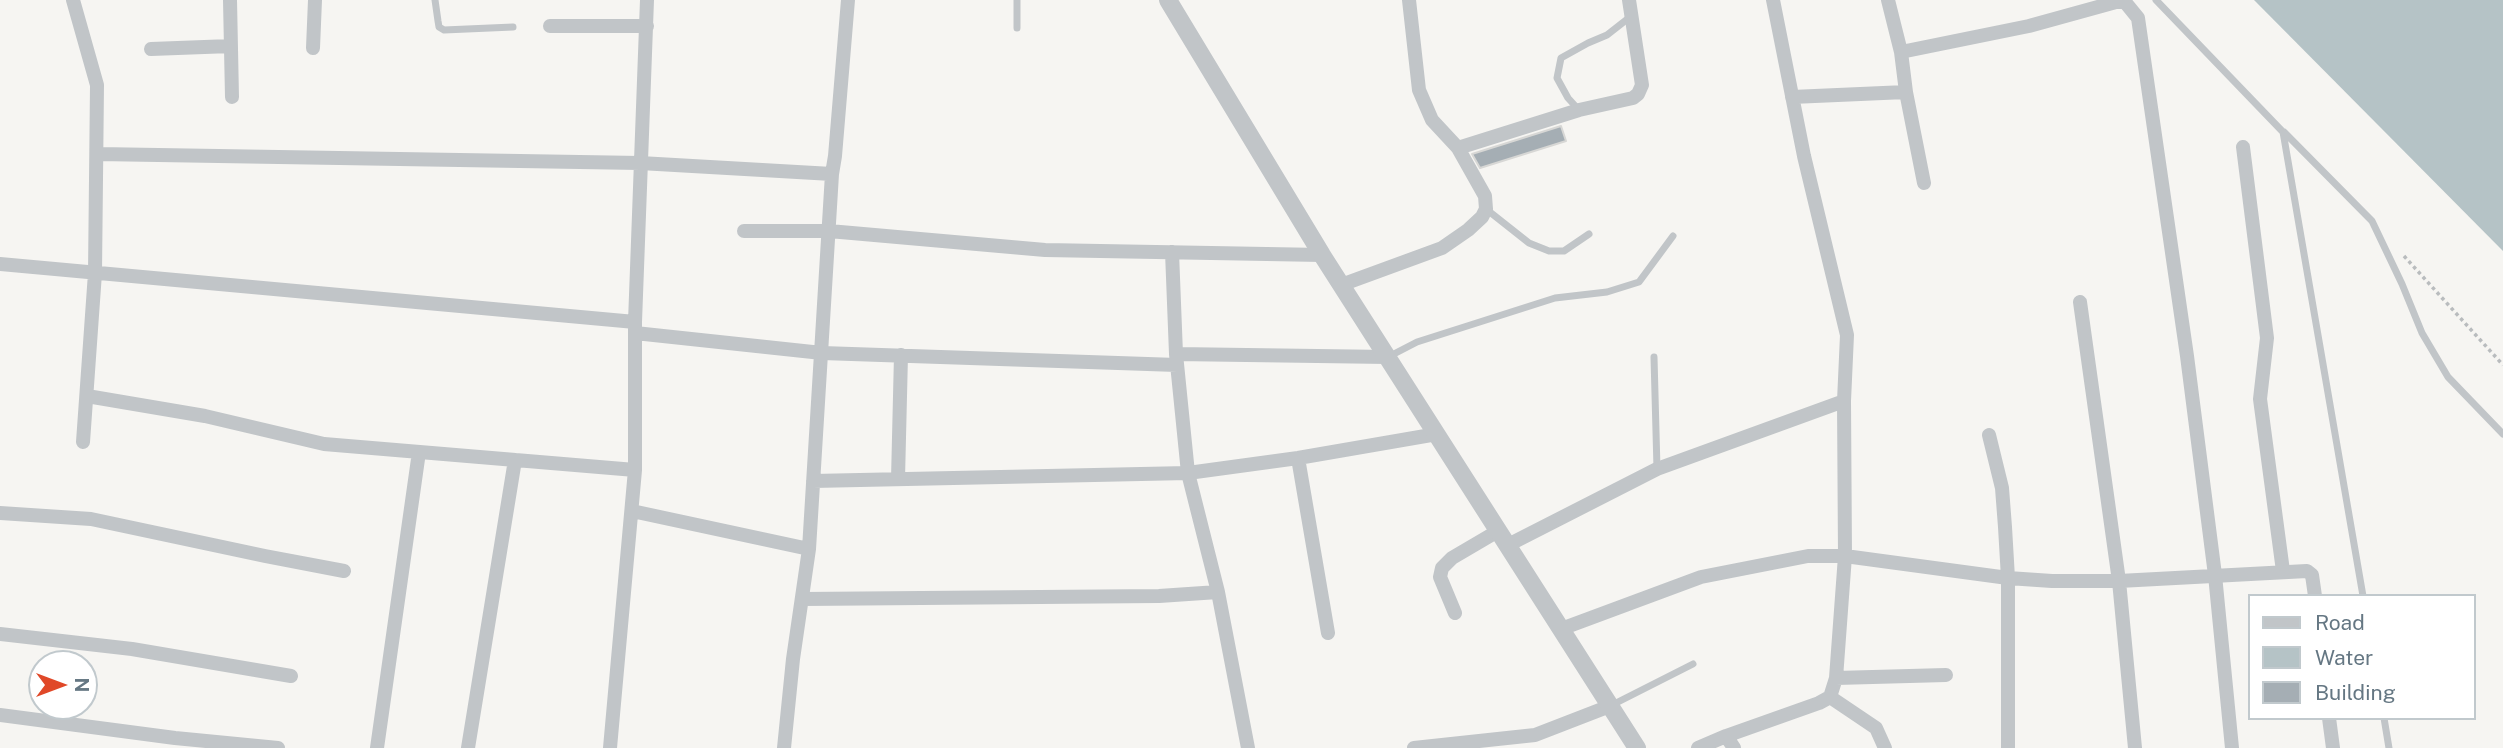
<!DOCTYPE html>
<html>
<head>
<meta charset="utf-8">
<style>
	body { margin:0 }
	#map { position:relative; width:2503px; height:748px; overflow:hidden; background:#f6f5f2; font-family:"Public Sans",sans-serif }
	canvas { display:block }
	.legend { position:absolute; left:2248px; top:594px; width:228px; height:126px; box-sizing:border-box; background:#fff; border:2px solid #c1c9cd; margin:0; padding:9px 12px; list-style:none; font-size:21px; color:#657783 }
	.legend li { display:flex; align-items:center; gap:14px; height:35px }
	.legend b { width:35px; border:2px solid #c1c9cd }
	.north { position:absolute; left:28px; top:650px; width:70px; height:70px; box-sizing:border-box; background:#fff; border:2px solid #c1c9cd; border-radius:50%; rotate:90deg; font-size:19px; font-weight:700; line-height:28px; text-align:center; color:#657783 }
	.north::after { content:''; display:block; margin:auto; width:24px; height:32px; background:#e04828; clip-path:polygon(50% 0,100% 100%,50% 72%,0 100%) }
</style>
</head>
<body>
<div id="map">
<canvas width="2503" height="748"></canvas>
<ul class="legend">
<li><b style="height:9px;background:#c1c5c8"></b>Road</li>
<li><b style="height:19px;background:#b5c3c6"></b>Water</li>
<li><b style="height:19px;background:#a5aeb4"></b>Building</li>
</ul>
<div class="north">N</div>
</div>
<script>
const c = document.querySelector('canvas').getContext('2d');
c.lineJoin = 'round';
function fillPath(path, color) { c.fillStyle = color; c.fill(path, 'evenodd'); }
const toPath = rows => new Path2D(rows.map(r => 'M' + r).join(''));
function strokePath(path, color, width, dash) { c.strokeStyle = color; c.lineWidth = width; c.lineCap = dash ? 'butt' : 'round'; c.setLineDash(dash || []); c.stroke(path); }
const water = toPath([
	[2254,0,2503,0,2503,251]
]);
const building = toPath([
	[1561,126,1566,141,1480,168,1472,154,1561,126]
]);
const path = toPath([
	[2404,256,2503,365]
]);
const service = toPath([
	[435,0,438,21,439,27,444,30,513,27],
	[2156,0,2283,132,2363,596],
	[1017,28,1017,0],
	[1578,109,1568,98,1557,78,1561,58,1588,43,1607,35,1630,17],
	[2284,132,2372,221,2402,284,2422,333,2448,377,2503,434],
	[1486,209,1529,243,1549,251,1564,251,1589,234],
	[1388,357,1417,342,1555,298,1607,292,1639,282,1673,236],
	[1654,357,1657,469],
	[1612,705,1693,664],
	[2384,718,2389,748]
]);
const minor = toPath([
	[73,0,97,85,95,273,83,442],
	[230,0,232,97],
	[1888,0,1901,52],
	[550,26,647,26],
	[313,48,315,0],
	[151,49,231,46],
	[1906,92,1901,52,2029,26,2116,2,2125,2,2138,18,2187,356,2215,575,2232,748],
	[1792,97,1906,92,1924,183],
	[2243,147,2267,338,2260,399,2283,571],
	[1458,148,1579,110,1633,98,1638,94,1642,85,1629,0],
	[98,154,640,163,832,174],
	[744,231,829,231,1045,250,1322,255],
	[1172,252,1176,354,1188,473,1218,592,1248,748],
	[0,264,635,322],
	[1341,285,1442,248,1468,230,1482,217,1486,209,1485,196,1458,148,1432,120,1419,90,1409,0],
	[2080,302,2119,581,2135,748],
	[635,333,822,353,1177,365],
	[1176,354,1388,357],
	[87,396,205,416,324,444,635,470],
	[1989,435,2002,488,2005,527,2008,578,2008,748],
	[1298,458,1328,633],
	[898,479,901,355],
	[813,481,1188,473,1298,458,1437,434],
	[632,511,809,549],
	[0,513,91,519,265,556,344,571],
	[1508,545,1657,469,1844,401],
	[803,599,1159,596,1218,592],
	[1455,613,1440,577,1442,568,1452,558,1498,531],
	[1561,629,1701,577,1808,556,1845,556,2008,578,2052,581,2119,581,2307,571,2312,575,2315,596],
	[0,634,132,649,291,676],
	[1836,678,1946,675],
	[1830,697,1876,728,1885,748],
	[0,715,175,738,278,748],
	[2329,718,2333,748],
	[1726,736,1734,748],
	[377,748,419,452],
	[468,748,515,460],
	[610,748,635,470,635,322,647,0],
	[784,748,793,659,809,549,832,174,835,156,848,0],
	[1414,748,1535,735,1610,706],
	[1698,748,1726,736,1819,703,1830,697,1836,678,1845,556,1844,401,1847,335,1804,156,1773,0]
]);
const tertiary = toPath([
	[1168,0,1322,255,1637,748]
]);
fillPath(water, '#b5c3c6');
fillPath(building, '#a5aeb4');
strokePath(building, '#d7d7d5', 2);
strokePath(path, '#b9bcbe', 3.5, [3.5, 3.5]);
strokePath(service, '#c1c5c8', 7);
strokePath(minor, '#c1c5c8', 14);
strokePath(tertiary, '#c1c5c8', 18);
</script>
</body>
</html>
